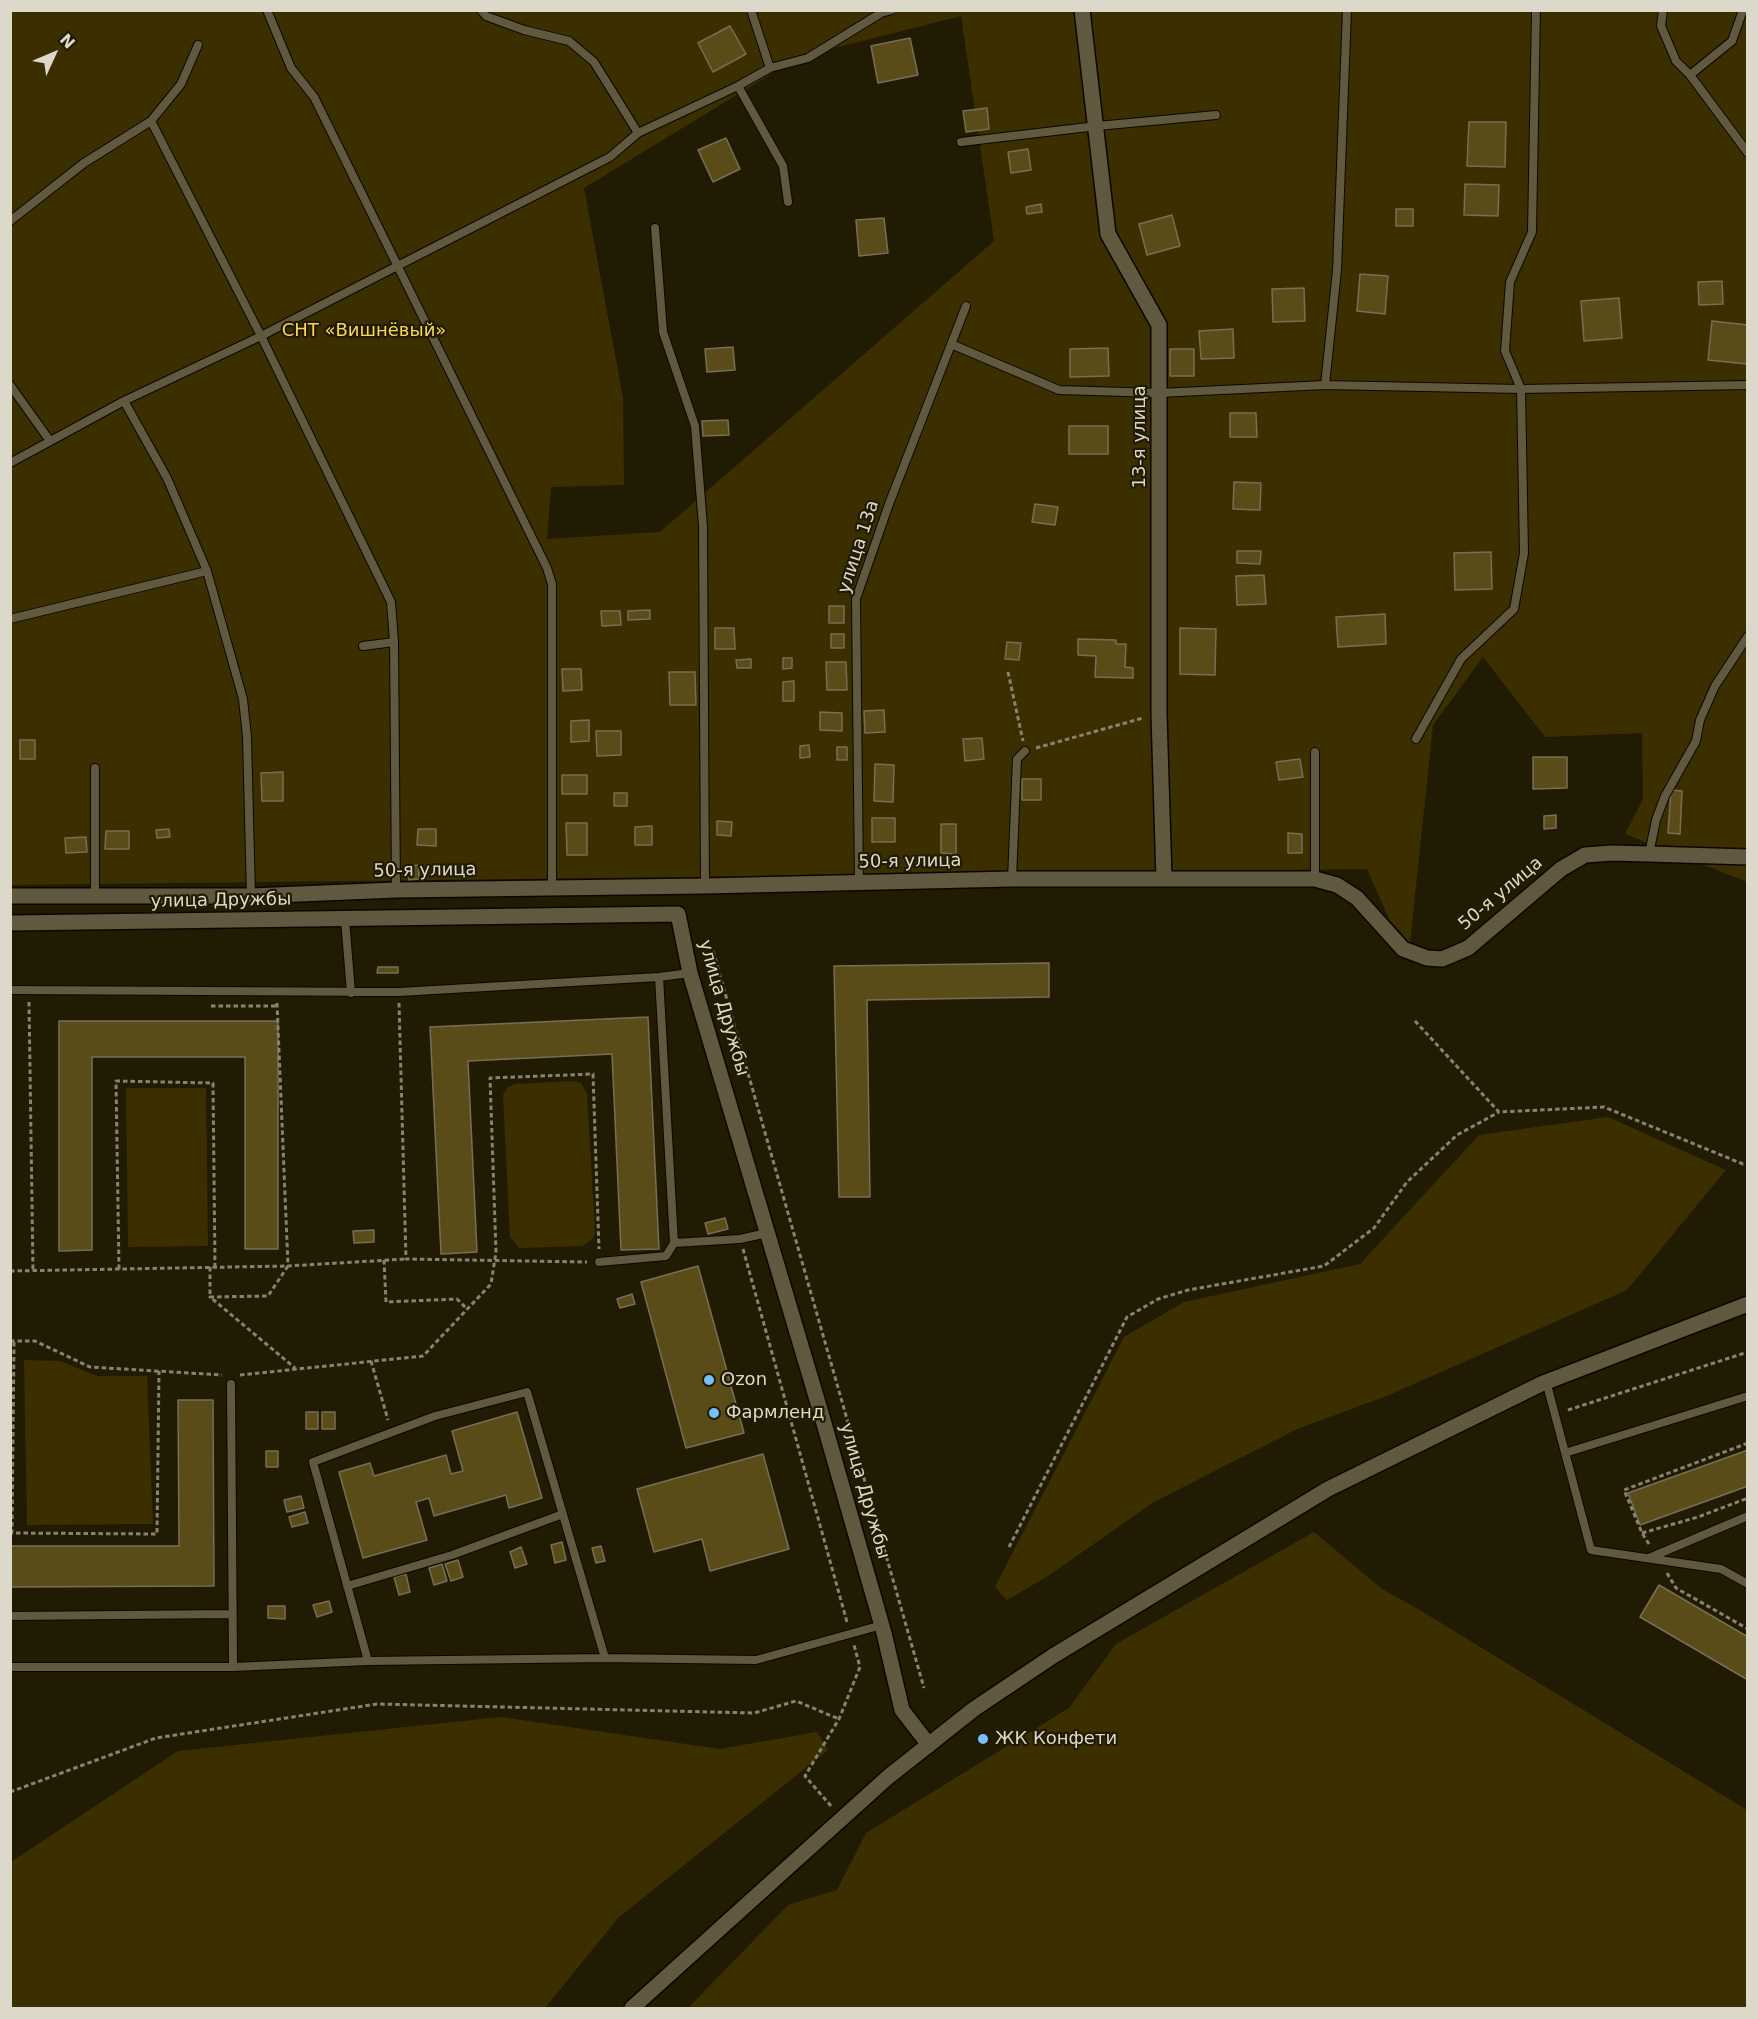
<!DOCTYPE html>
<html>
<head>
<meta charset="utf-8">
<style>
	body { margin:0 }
	#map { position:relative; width:1758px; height:2019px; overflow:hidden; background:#221b04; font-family:"DejaVu Sans",sans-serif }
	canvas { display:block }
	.frame { position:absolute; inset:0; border:12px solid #ddd9ca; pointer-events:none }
	.north { position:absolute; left:24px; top:24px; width:60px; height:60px; -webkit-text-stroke:4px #221b04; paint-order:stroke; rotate:46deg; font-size:16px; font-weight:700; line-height:24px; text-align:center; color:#ddd9ca }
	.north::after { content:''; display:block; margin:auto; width:21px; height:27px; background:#ddd9ca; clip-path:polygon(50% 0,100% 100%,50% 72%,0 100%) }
</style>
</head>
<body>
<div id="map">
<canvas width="1758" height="2019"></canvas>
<div class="frame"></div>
<div class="north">N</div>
</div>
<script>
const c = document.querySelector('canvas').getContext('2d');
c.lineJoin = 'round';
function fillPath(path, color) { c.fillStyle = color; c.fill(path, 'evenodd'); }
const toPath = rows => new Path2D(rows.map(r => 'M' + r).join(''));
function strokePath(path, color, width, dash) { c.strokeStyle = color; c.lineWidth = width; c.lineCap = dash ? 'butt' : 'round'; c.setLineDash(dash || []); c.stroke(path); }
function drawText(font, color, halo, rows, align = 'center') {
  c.font = font + ' "DejaVu Sans",sans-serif'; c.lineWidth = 4.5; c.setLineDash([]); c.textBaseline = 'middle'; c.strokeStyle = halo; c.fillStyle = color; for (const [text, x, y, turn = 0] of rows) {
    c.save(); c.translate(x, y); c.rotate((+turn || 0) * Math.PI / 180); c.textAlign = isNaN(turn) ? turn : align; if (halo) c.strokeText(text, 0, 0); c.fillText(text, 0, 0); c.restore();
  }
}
const green = toPath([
	[10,11,1747,11,1747,882,1625,834,1643,799,1642,733,1545,737,1483,657,1433,725,1410,943,1389,919,1367,869,11,885],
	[961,16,994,241,660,532,547,539,551,487,624,485,623,398,584,188,799,57],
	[574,1081,581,1083,587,1094,595,1233,593,1238,583,1246,519,1248,510,1237,503,1095,507,1088,515,1084],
	[126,1088,206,1088,208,1246,128,1247],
	[1608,1117,1726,1170,1627,1290,1389,1395,1295,1430,1154,1502,1048,1576,1007,1600,995,1587,1124,1337,1184,1302,1360,1264,1479,1135],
	[24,1360,60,1361,97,1376,147,1376,153,1524,27,1525],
	[1314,1532,1382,1589,1418,1609,1747,1810,1747,2008,688,2008,788,1905,837,1890,866,1833,1069,1708,1116,1644],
	[501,1717,720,1749,817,1732,828,1750,618,1918,545,2008,11,2008,11,1862,178,1751]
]);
const building = toPath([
	[730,26,746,54,713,72,698,43,730,26],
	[910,38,918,75,878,83,871,46,910,38],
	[987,108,989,129,966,132,963,111,987,108],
	[1469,122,1506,122,1505,167,1467,166,1469,122],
	[726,138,740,169,713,182,698,150,726,138],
	[1028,149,1031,170,1011,173,1008,152,1028,149],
	[1465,184,1499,185,1498,216,1464,215,1465,184],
	[1041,204,1042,212,1027,214,1026,207,1041,204],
	[1396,209,1413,209,1413,226,1396,226,1396,209],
	[1172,215,1180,246,1147,255,1139,224,1172,215],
	[884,218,888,253,859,256,856,220,884,218],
	[1360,274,1388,276,1385,314,1357,311,1360,274],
	[1722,281,1723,304,1699,305,1698,282,1722,281],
	[1304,288,1305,321,1273,322,1272,289,1304,288],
	[1619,298,1622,338,1584,341,1581,301,1619,298],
	[1712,321,1748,325,1747,364,1708,360,1712,321],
	[1233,329,1234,358,1201,359,1199,331,1233,329],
	[733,347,735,370,707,372,705,349,733,347],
	[1108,348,1109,376,1070,377,1070,349,1108,348],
	[1170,349,1194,349,1194,376,1170,376,1170,349],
	[1230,413,1256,413,1257,437,1230,437,1230,413],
	[728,420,729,435,703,436,702,421,728,420],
	[1069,426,1108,426,1108,454,1069,454,1069,426],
	[1234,482,1261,483,1260,510,1233,509,1234,482],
	[1035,504,1058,507,1055,525,1032,522,1035,504],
	[1237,551,1261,551,1260,564,1237,563,1237,551],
	[1491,552,1492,589,1455,590,1454,553,1491,552],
	[1264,575,1266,604,1237,605,1236,576,1264,575],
	[829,606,844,606,844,623,829,623,829,606],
	[650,610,650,619,628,620,628,611,650,610],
	[601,611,620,611,621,625,602,626,601,611],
	[1385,614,1386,644,1338,647,1336,617,1385,614],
	[715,628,734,628,735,649,715,649,715,628],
	[1180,628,1216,629,1215,675,1180,674,1180,628],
	[831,634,844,634,844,648,831,648,831,634],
	[1078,639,1116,640,1116,644,1126,644,1125,667,1133,668,1133,678,1095,677,1096,656,1078,655,1078,639],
	[1007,642,1021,643,1019,660,1005,659,1007,642],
	[783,658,792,658,792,668,783,669,783,658],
	[751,659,751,668,737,668,736,660,751,659],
	[826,662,846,662,847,690,827,690,826,662],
	[562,669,581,669,582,690,563,691,562,669],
	[669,672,695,672,696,705,670,705,669,672],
	[794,681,794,701,783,701,783,682,794,681],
	[884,710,885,732,865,733,864,711,884,710],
	[820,712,842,713,842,731,820,730,820,712],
	[589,720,589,741,571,742,571,721,589,720],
	[596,731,621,731,621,755,597,756,596,731],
	[982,738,984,759,965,761,963,739,982,738],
	[20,740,35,740,35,759,20,759,20,740],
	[809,745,810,757,800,758,800,746,809,745],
	[837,747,847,747,847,760,837,760,837,747],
	[1533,757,1567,757,1567,788,1533,789,1533,757],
	[1300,759,1303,777,1279,780,1276,762,1300,759],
	[875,764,894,765,893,802,874,801,875,764],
	[283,772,283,801,262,801,261,773,283,772],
	[562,775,587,775,587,794,562,794,562,775],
	[1022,779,1041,779,1041,800,1022,800,1022,779],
	[1671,790,1682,791,1680,834,1668,833,1671,790],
	[614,793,627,793,627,806,614,806,614,793],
	[1556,815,1556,828,1544,829,1544,816,1556,815],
	[872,818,895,818,895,842,872,842,872,818],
	[717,821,732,822,731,836,717,835,717,821],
	[566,823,587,823,587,855,567,855,566,823],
	[941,824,956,824,956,854,941,853,941,824],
	[652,826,652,845,635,845,635,827,652,826],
	[169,829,170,837,157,838,156,830,169,829],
	[418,829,436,829,436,846,417,845,418,829],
	[106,831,129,831,129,849,105,849,106,831],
	[1288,833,1302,834,1302,853,1288,853,1288,833],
	[86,837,87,852,66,853,65,838,86,837],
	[419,865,419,879,409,880,408,866,419,865],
	[1049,963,1049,997,867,1000,870,1197,839,1197,834,966,1049,963],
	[378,967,398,967,398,973,377,973,378,967],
	[648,1017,659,1249,621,1250,612,1054,468,1061,477,1252,441,1254,430,1027,648,1017],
	[59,1021,278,1021,278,1249,245,1249,245,1057,92,1057,92,1250,59,1251,59,1021],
	[725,1218,728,1229,708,1234,705,1223,725,1218],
	[374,1230,374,1242,354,1243,353,1231,374,1230],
	[698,1266,744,1433,686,1448,641,1282,698,1266],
	[632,1294,635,1304,620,1308,617,1299,632,1294],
	[178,1400,213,1400,214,1586,10,1587,10,1546,179,1546,178,1400],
	[306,1412,318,1412,318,1429,306,1429,306,1412],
	[322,1412,335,1412,335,1429,322,1429,322,1412],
	[517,1412,542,1498,509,1508,506,1495,434,1516,429,1498,416,1502,427,1540,363,1558,339,1472,370,1463,374,1476,446,1455,451,1474,463,1471,452,1431,517,1412],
	[1748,1450,1748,1486,1640,1525,1628,1493,1748,1450],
	[266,1451,278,1451,278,1467,266,1467,266,1451],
	[763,1454,789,1549,710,1571,702,1539,654,1552,637,1489,763,1454],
	[301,1496,304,1508,287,1512,284,1500,301,1496],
	[305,1512,308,1523,292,1527,289,1517,305,1512],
	[562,1542,566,1560,555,1563,551,1545,562,1542],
	[601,1546,605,1561,596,1563,592,1548,601,1546],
	[521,1547,527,1564,515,1568,510,1552,521,1547],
	[458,1560,463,1577,451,1581,445,1564,458,1560],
	[442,1564,447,1581,434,1585,429,1568,442,1564],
	[406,1574,410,1592,399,1595,394,1577,406,1574],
	[1659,1585,1748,1637,1748,1680,1640,1617,1659,1585],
	[329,1601,332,1612,317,1617,313,1605,329,1601],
	[268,1606,285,1606,285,1619,268,1618,268,1606]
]);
const path = toPath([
	[1008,672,1023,741],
	[1036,748,1143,718],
	[713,951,924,1688],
	[29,1002,33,1270],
	[277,1003,288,1266,406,1259],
	[399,1003,406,1259,587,1262],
	[211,1006,277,1006],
	[1415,1021,1499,1112,1604,1107,1743,1164,1748,1163],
	[743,1249,847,1622],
	[384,1260,386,1302,457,1299,467,1309],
	[288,1266,268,1296,210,1297,295,1368],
	[210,1267,210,1297],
	[119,1269,116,1081,213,1083,215,1267],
	[10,1271,288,1266],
	[10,1341,35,1341,90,1367,222,1375],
	[14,1342,12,1533,157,1534,159,1371],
	[371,1361,388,1420],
	[240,1375,423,1356,491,1284,496,1252,490,1078,593,1074,599,1249],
	[1568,1410,1748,1352],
	[1642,1533,1698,1517,1748,1498],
	[1649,1544,1642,1533,1624,1490,1748,1443],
	[1009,1547,1127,1317,1158,1299,1188,1290,1324,1266,1374,1228,1407,1182,1457,1135,1499,1112],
	[1667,1573,1676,1588,1748,1629],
	[10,1792,156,1738,377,1704,754,1713,796,1701,839,1719],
	[831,1806,805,1776,839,1719,860,1667,854,1645]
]);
const service = toPath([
	[267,10,291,68,314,97,547,568,552,584,552,888],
	[481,10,486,16,524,30,569,41,594,62,638,133],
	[751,10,770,68],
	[1663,10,1661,26,1676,61,1690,75,1748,153],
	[1690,75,1732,41,1743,10],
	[738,86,783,166,788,202],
	[151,121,261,336,391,602,394,642,396,890],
	[961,142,1097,126,1216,115],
	[10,221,84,163,151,121,181,84,198,45],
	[655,228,663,332,695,426,703,526,705,886],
	[951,344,1059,390,1159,393,1325,385,1521,389,1748,385],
	[10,385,50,441],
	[1325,385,1337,270,1347,10],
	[124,401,167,478,207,571,243,699,247,737,251,896],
	[10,463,124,401,261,336,610,157,638,133,738,86,770,68,808,58,881,13,892,10],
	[10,619,207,571],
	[363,646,394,642],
	[1416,739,1461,659,1514,609,1524,553,1521,389,1505,351,1510,282,1532,232,1536,10],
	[1315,752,1315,879],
	[95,768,95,894],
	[1649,854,1656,820,1665,796,1696,741,1700,720,1715,686,1748,636],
	[1012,879,1017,759,1025,751],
	[859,883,856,599,889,504,966,306],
	[345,919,351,993],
	[659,977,674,1243],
	[10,990,399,992,659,977,690,973],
	[599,1262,666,1256,674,1243,740,1239,767,1233],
	[1546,1381,1591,1550,1721,1569,1748,1584],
	[231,1384,233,1667],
	[1565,1453,1748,1396],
	[1649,1558,1748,1516],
	[347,1586,452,1555,563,1514],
	[10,1616,232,1614],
	[368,1661,313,1462,435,1416,527,1392,605,1658],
	[10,1667,233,1667,368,1661,605,1658,756,1660,882,1625]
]);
const minor = toPath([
	[1082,10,1108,234,1159,325,1159,714,1164,879],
	[10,896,251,896,396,890,705,886,1012,879,1315,879,1337,885,1357,898,1403,949,1427,958,1442,959,1468,948,1561,869,1585,855,1612,853,1649,854,1748,857],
	[10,923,678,914,690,973,821,1413,884,1633,902,1710,929,1745]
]);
const tertiary = toPath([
	[632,2008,888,1777,974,1709,1053,1656,1328,1489,1541,1384,1748,1304]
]);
const markers = [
	[709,1380,6,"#78bff7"],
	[714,1413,6,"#78bff7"],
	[983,1739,6,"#78bff7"]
];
const parkNames = [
	["СНТ «Вишнёвый»",364,331]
];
const streetNames = [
	["13-я улица",1140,437,-90],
	["улица 13а",859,547,-72],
	["50-я улица",910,862,-1],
	["50-я улица",425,871,-1],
	["50-я улица",1501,894,-40],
	["улица Дружбы",221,901,-1],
	["улица Дружбы",723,1008,74],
	["улица Дружбы",864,1491,74]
];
const poiNames = [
	["Ozon",721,1380],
	["Фармленд",726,1413],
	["ЖК Конфети",995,1739]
];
fillPath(green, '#3b2f00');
fillPath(building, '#5a4c19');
strokePath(building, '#776f55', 1.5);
strokePath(service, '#0c0600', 10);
strokePath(minor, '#0c0600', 18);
strokePath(tertiary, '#0c0600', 18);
strokePath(path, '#888370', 3, [4.5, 3]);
strokePath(service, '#60583f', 8);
strokePath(minor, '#60583f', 15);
strokePath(tertiary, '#60583f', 15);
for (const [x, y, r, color] of markers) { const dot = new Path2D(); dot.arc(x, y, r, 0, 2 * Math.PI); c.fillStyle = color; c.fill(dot); strokePath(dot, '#221b04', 2); }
drawText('18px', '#fad656', '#221b04', parkNames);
drawText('18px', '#ddd9ca', '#221b04', streetNames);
drawText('18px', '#ddd9ca', '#221b04', poiNames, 'left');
</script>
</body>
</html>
